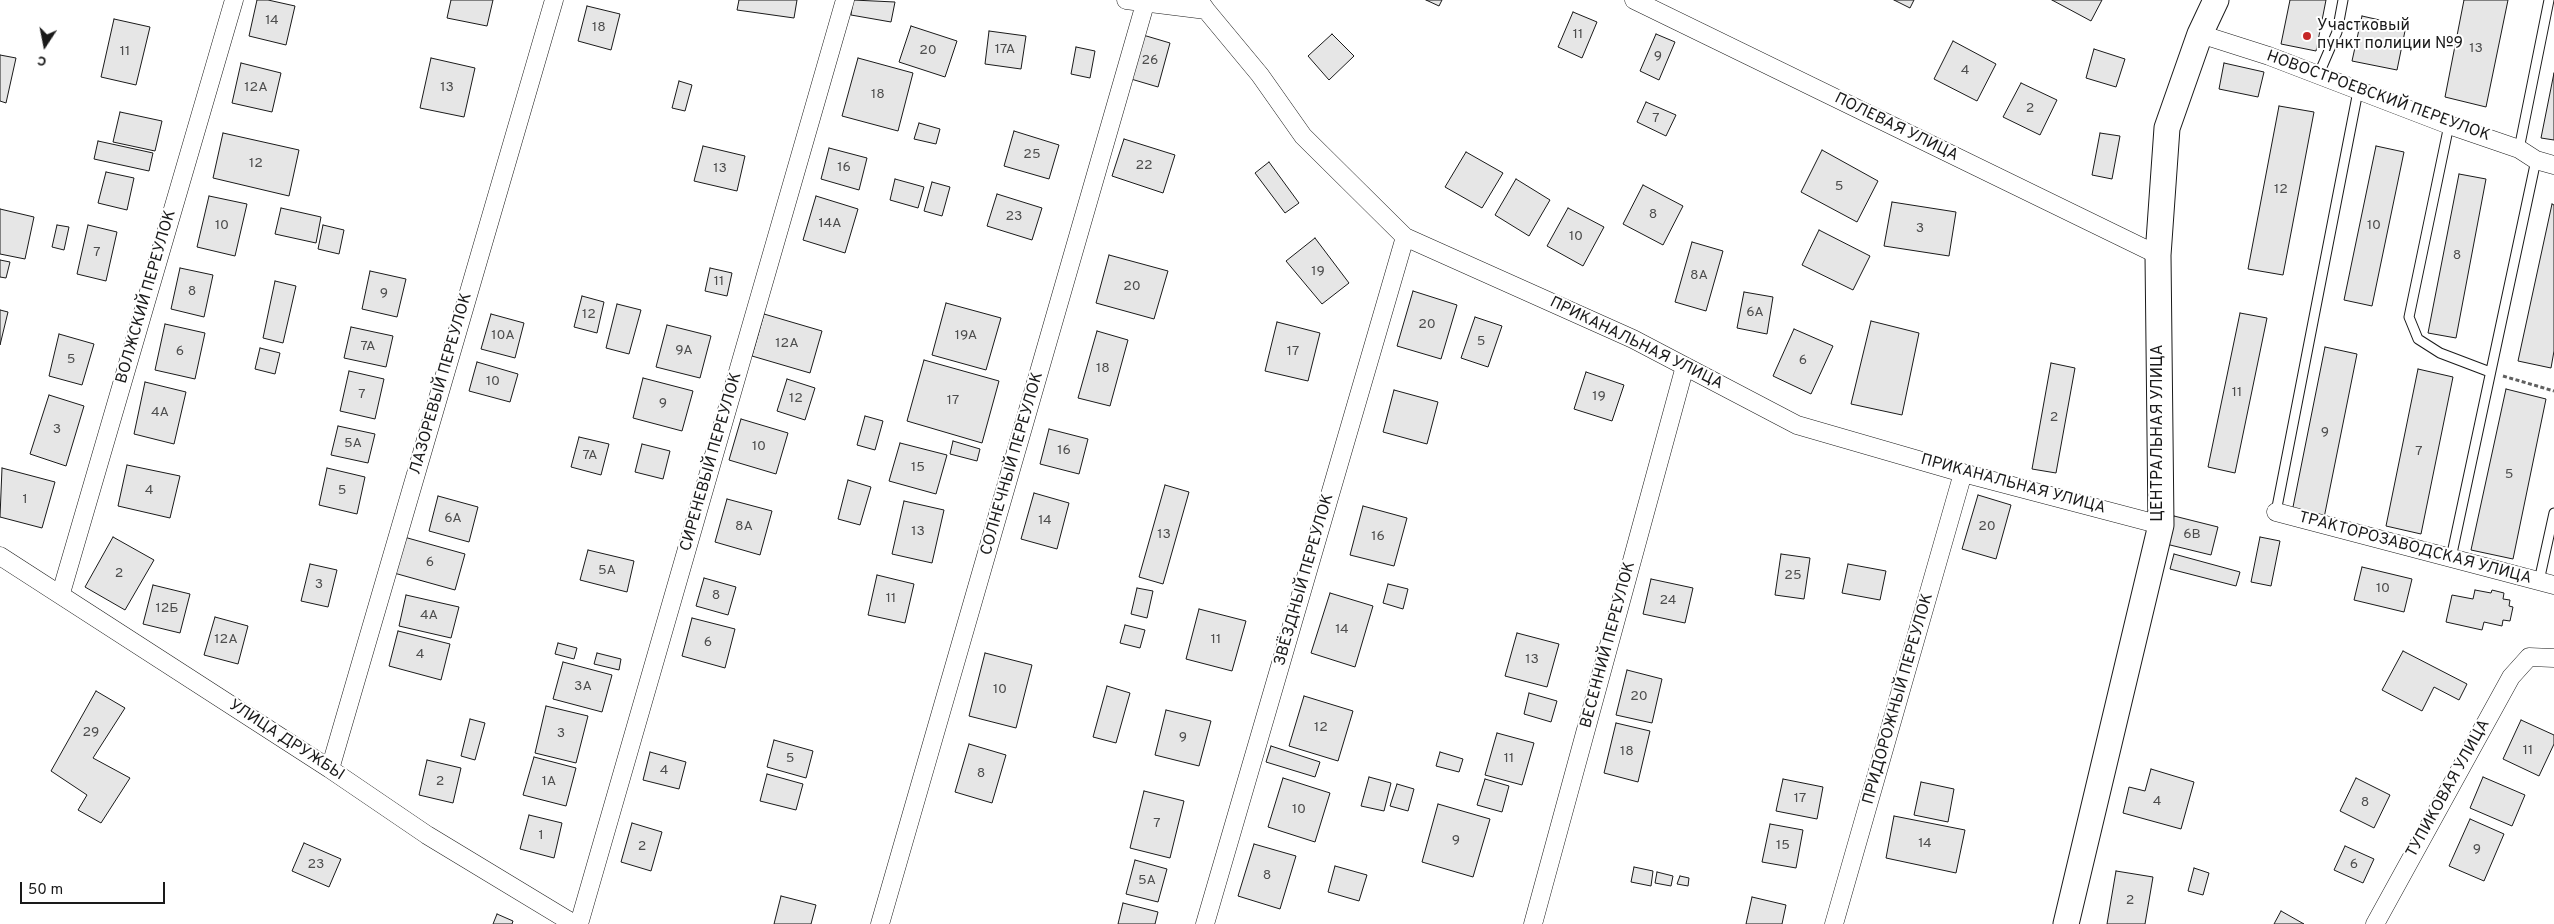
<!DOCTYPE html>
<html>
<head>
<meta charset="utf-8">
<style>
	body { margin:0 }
	#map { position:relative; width:2554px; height:924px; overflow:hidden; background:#fff; font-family:Overpass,sans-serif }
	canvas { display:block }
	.north { position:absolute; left:20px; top:20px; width:50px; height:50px; -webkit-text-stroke:4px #fff; paint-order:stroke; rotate:191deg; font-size:14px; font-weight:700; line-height:20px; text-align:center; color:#1a1a1a }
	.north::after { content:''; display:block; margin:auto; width:18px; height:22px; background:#1a1a1a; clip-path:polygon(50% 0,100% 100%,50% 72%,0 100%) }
	.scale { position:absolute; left:20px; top:882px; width:145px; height:22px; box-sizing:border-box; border:2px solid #1a1a1a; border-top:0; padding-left:6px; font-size:15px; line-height:18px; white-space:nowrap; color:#1a1a1a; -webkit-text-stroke:4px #fff; paint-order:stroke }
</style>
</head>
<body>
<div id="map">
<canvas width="2554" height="924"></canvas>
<div class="north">С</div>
<div class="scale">50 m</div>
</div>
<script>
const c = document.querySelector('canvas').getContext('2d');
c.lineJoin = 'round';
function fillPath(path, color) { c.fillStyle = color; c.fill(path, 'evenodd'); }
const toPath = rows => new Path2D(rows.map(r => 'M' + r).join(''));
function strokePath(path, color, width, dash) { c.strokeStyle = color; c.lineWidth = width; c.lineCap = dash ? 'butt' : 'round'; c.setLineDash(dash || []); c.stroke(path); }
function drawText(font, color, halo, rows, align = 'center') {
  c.font = font + ' Overpass,sans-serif'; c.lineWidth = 4; c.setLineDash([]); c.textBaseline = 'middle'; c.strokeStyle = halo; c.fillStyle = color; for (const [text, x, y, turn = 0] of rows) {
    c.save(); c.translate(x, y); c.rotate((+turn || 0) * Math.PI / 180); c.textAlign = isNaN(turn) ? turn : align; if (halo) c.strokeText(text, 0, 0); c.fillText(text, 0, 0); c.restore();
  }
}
const building = toPath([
	[257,0,268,0,295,6,286,45,249,36,257,0],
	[451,0,493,0,487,26,447,18,451,0],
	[739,0,797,0,794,18,737,10,739,0],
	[853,0,895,2,891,22,851,15,853,0],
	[1426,0,1442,0,1439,6,1426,0],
	[1894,0,1914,0,1910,8,1894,0],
	[2052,0,2102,0,2091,21,2052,0],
	[2290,0,2326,0,2316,51,2281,44,2290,0],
	[2464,0,2508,0,2486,107,2445,97,2464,0],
	[587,6,620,14,611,50,578,41,587,6],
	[1573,12,1597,22,1582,58,1558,47,1573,12],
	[2362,16,2406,26,2397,70,2352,61,2362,16],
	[114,19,150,27,136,85,101,77,114,19],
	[911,26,957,41,945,77,899,62,911,26],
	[989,31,1026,36,1021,69,985,64,989,31],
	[1332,34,1354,56,1329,80,1308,56,1332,34],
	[1656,34,1675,42,1659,80,1640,71,1656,34],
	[1143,35,1170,43,1158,87,1131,79,1143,35],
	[1953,41,1996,64,1977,101,1934,79,1953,41],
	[1076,47,1095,51,1090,78,1071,74,1076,47],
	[2094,49,2125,59,2116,87,2086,78,2094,49],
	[0,55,16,58,6,103,0,101,0,55],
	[431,58,475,68,464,117,420,108,431,58],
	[858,58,913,73,898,131,842,116,858,58],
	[241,63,281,73,272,112,232,103,241,63],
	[2224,63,2264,72,2258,97,2219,89,2224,63],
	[2554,73,2554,140,2541,138,2554,73],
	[679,81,692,85,685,111,672,108,679,81],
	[2021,83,2057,100,2040,135,2003,117,2021,83],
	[1646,102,1676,115,1666,136,1637,122,1646,102],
	[2279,106,2314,112,2283,275,2248,269,2279,106],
	[120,112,162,121,155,151,113,142,120,112],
	[919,123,940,129,936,144,914,139,919,123],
	[1014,131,1059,145,1049,179,1004,166,1014,131],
	[223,133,299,150,289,196,213,178,223,133],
	[2100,133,2120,136,2112,179,2092,175,2100,133],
	[1124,139,1175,155,1163,193,1112,176,1124,139],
	[98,141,153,153,149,171,94,159,98,141],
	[703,146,745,156,737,191,694,181,703,146],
	[2376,146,2404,152,2372,306,2344,300,2376,146],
	[829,148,867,158,859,190,821,179,829,148],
	[1822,150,1878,181,1857,222,1801,192,1822,150],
	[1466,152,1503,173,1482,208,1445,187,1466,152],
	[1269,162,1299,203,1285,213,1255,173,1269,162],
	[106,172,134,178,127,210,98,203,106,172],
	[2459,174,2486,179,2456,338,2428,333,2459,174],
	[895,179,924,187,918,208,890,200,895,179],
	[1516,179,1550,200,1529,236,1495,215,1516,179],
	[932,182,950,187,942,216,924,211,932,182],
	[1643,185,1683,206,1663,245,1623,224,1643,185],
	[997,194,1042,208,1032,240,987,226,997,194],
	[209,196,247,204,235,256,197,247,209,196],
	[816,196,858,209,845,253,803,240,816,196],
	[1892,202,1956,212,1949,256,1884,246,1892,202],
	[2552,204,2554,205,2554,351,2551,368,2518,361,2552,204],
	[281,208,321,217,316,243,275,234,281,208],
	[1568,208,1604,227,1583,266,1547,246,1568,208],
	[0,209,34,217,25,259,0,254,0,209],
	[57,225,69,227,64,250,52,247,57,225],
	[88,225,117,232,106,281,77,274,88,225],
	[323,225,344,230,339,254,318,249,323,225],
	[1819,230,1870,256,1853,290,1802,265,1819,230],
	[1315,238,1349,283,1322,304,1286,261,1315,238],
	[1692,242,1723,251,1706,311,1675,302,1692,242],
	[1109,255,1168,271,1154,319,1096,303,1109,255],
	[0,260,10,262,6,278,0,277,0,260],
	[180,268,213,275,204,317,171,309,180,268],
	[710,268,732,273,727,296,705,291,710,268],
	[370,271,406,279,397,317,362,309,370,271],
	[275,281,296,286,283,343,263,338,275,281],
	[1413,291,1457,305,1441,359,1397,346,1413,291],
	[1744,292,1773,297,1767,334,1737,328,1744,292],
	[582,296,604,302,597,333,574,327,582,296],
	[946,303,1001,318,986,370,932,355,946,303],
	[617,304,641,310,629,354,606,348,617,304],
	[0,310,8,312,0,345,0,310],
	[2240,313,2267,318,2235,473,2208,467,2240,313],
	[491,314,524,323,515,358,481,349,491,314],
	[764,314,822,331,810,373,752,356,764,314],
	[1475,317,1502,326,1488,367,1461,358,1475,317],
	[1871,321,1919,333,1902,415,1851,404,1871,321],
	[1277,322,1320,333,1308,381,1265,371,1277,322],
	[165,324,205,333,195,379,155,370,165,324],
	[667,325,711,336,700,378,656,367,667,325],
	[351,327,393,336,386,367,344,358,351,327],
	[1794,329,1833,346,1811,394,1773,376,1794,329],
	[1097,331,1128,340,1110,406,1078,398,1097,331],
	[59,334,94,344,82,385,49,376,59,334],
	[2325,347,2357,354,2324,518,2292,512,2325,347],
	[260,348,280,353,275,374,255,369,260,348],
	[924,360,999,381,982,443,907,421,924,360],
	[477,362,518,374,510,402,469,391,477,362],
	[2051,363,2075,368,2056,473,2032,469,2051,363],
	[2418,369,2453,377,2421,534,2386,526,2418,369],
	[349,371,384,379,375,419,340,411,349,371],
	[1586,372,1624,385,1612,421,1574,409,1586,372],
	[643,378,693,391,682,431,633,418,643,378],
	[787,379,815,388,805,420,777,411,787,379],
	[145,382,186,392,174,444,134,434,145,382],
	[2506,389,2546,399,2513,559,2471,550,2506,389],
	[1394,390,1438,402,1427,444,1383,432,1394,390],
	[49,395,84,406,66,466,30,454,49,395],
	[865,416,883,421,875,450,857,445,865,416],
	[741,419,788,433,776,474,729,460,741,419],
	[338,426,375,434,368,463,331,455,338,426],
	[1049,429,1088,439,1079,474,1040,464,1049,429],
	[579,437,609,444,601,475,571,467,579,437],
	[953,441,980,449,977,461,950,454,953,441],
	[900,443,947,455,936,494,889,481,900,443],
	[642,444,670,451,663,479,635,472,642,444],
	[127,465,180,476,170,518,118,506,127,465],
	[2,468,55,482,42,528,0,517,2,468],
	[327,468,365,477,357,514,319,505,327,468],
	[848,480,871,487,860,525,838,519,848,480],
	[1165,485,1189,492,1163,584,1139,577,1165,485],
	[1034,493,1069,503,1057,549,1021,539,1034,493],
	[1978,495,2011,505,1996,559,1962,549,1978,495],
	[438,496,478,507,469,542,429,531,438,496],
	[727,499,772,511,760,555,715,542,727,499],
	[904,501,944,510,932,563,892,554,904,501],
	[1363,506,1407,518,1394,566,1350,555,1363,506],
	[2174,516,2218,527,2211,555,2166,544,2174,516],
	[113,537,154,560,125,610,85,587,113,537],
	[404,537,465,554,455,590,394,573,404,537],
	[2260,537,2280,541,2271,586,2251,582,2260,537],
	[588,550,634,561,627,592,580,580,588,550],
	[1781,554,1810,558,1804,599,1775,595,1781,554],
	[2174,554,2240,572,2236,586,2170,569,2174,554],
	[310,564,337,570,328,607,301,601,310,564],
	[1848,564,1886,571,1880,600,1842,593,1848,564],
	[2362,567,2412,579,2404,612,2354,600,2362,567],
	[877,575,914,584,905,623,868,615,877,575],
	[704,578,736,587,728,615,696,606,704,578],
	[1651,579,1693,588,1685,623,1643,614,1651,579],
	[1388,584,1408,589,1403,609,1383,603,1388,584],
	[153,585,190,594,180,633,143,624,153,585],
	[1137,588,1153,591,1147,618,1131,614,1137,588],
	[2475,590,2491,593,2492,590,2504,593,2503,599,2510,600,2509,606,2513,607,2510,621,2503,620,2502,626,2484,622,2482,630,2446,622,2452,595,2473,599,2475,590],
	[1330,593,1373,606,1355,667,1311,653,1330,593],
	[406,595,459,607,451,638,399,626,406,595],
	[1199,609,1246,621,1232,671,1186,659,1199,609],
	[215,617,248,626,238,664,204,655,215,617],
	[692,618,735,629,725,668,682,656,692,618],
	[1125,625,1145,630,1140,648,1120,643,1125,625],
	[398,631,450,644,441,680,389,666,398,631],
	[1517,633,1559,644,1547,687,1505,676,1517,633],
	[558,643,577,648,574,659,555,654,558,643],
	[2403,651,2467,684,2459,700,2434,687,2422,711,2382,690,2403,651],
	[597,653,621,659,619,670,594,664,597,653],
	[985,653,1032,665,1016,728,969,716,985,653],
	[563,662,612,675,602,712,553,699,563,662],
	[1627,670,1662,679,1652,723,1616,715,1627,670],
	[1107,686,1130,693,1116,743,1093,737,1107,686],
	[96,691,125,708,93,758,130,778,101,823,78,810,87,795,51,771,96,691],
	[1529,693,1557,701,1551,722,1524,714,1529,693],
	[1304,696,1353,711,1338,761,1289,746,1304,696],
	[546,706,588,716,576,763,535,753,546,706],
	[1166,710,1211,721,1199,766,1155,755,1166,710],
	[470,719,485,723,475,760,461,756,470,719],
	[2521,720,2554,735,2554,744,2539,776,2503,759,2521,720],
	[1616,723,1650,731,1638,782,1604,773,1616,723],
	[1497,733,1534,743,1522,785,1485,775,1497,733],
	[774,740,813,751,806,778,767,767,774,740],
	[969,744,1006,755,992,803,955,792,969,744],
	[1271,746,1320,762,1315,777,1266,762,1271,746],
	[650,752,686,762,679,789,643,780,650,752],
	[1440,752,1463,759,1459,772,1436,766,1440,752],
	[534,757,576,768,566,806,523,795,534,757],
	[427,760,461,768,453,803,419,795,427,760],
	[2151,769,2194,782,2181,829,2123,813,2129,787,2145,791,2151,769],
	[767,774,803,784,796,810,760,801,767,774],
	[1369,777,1391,783,1384,811,1361,806,1369,777],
	[2483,777,2525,795,2512,826,2470,808,2483,777],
	[1283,778,1330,793,1315,842,1268,827,1283,778],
	[2356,778,2390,795,2374,828,2340,811,2356,778],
	[1485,779,1509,786,1502,812,1477,805,1485,779],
	[1783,779,1823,787,1817,819,1776,811,1783,779],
	[1921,782,1954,789,1948,822,1914,815,1921,782],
	[1397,784,1414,789,1408,811,1390,806,1397,784],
	[1144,791,1184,801,1170,858,1130,848,1144,791],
	[1438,804,1490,819,1473,877,1422,862,1438,804],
	[529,815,562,823,554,858,520,849,529,815],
	[1894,816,1965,830,1956,873,1886,858,1894,816],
	[2470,819,2504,834,2484,881,2449,866,2470,819],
	[632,823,662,832,651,871,621,862,632,823],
	[1770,824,1803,830,1796,868,1762,862,1770,824],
	[304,843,341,859,329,887,292,871,304,843],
	[1254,844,1296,856,1280,909,1238,896,1254,844],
	[2345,846,2374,859,2363,883,2334,870,2345,846],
	[1135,860,1167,869,1158,902,1126,894,1135,860],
	[1335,866,1367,875,1359,901,1328,892,1335,866],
	[1634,867,1653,871,1651,886,1631,882,1634,867],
	[2194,868,2209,873,2203,895,2188,891,2194,868],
	[2116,871,2153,877,2145,924,2107,924,2116,871],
	[1657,872,1673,876,1671,886,1655,883,1657,872],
	[1680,876,1689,878,1688,886,1677,884,1680,876],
	[781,896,816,905,811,924,774,924,781,896],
	[1752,897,1786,905,1782,924,1746,924,1752,897],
	[1123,903,1158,912,1155,924,1118,924,1123,903],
	[2281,911,2304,924,2274,924,2281,911],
	[497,914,513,921,512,924,493,924,497,914]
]);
const path = toPath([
	[2503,376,2554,391]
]);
const lane = toPath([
	[2318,76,2337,32,2343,0],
	[2449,125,2409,317,2418,339,2440,353,2490,372],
	[2519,149,2549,0],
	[2276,512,2358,91],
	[2451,558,2536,160],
	[2539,581,2554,513]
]);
const street = toPath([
	[1126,0,1206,10,1199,0],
	[1634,0,2158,255],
	[1206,10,1260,75,1303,136,1405,237,1633,339,1797,425,1963,473,2161,525],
	[2200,34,2269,56,2449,125,2519,149,2536,160,2554,165],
	[2276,512,2554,585],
	[0,556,330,769,427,835,574,924],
	[61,593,234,0],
	[330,769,554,0],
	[579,924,845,0],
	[880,924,1145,4],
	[1205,924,1405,237],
	[1533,924,1685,366],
	[1834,924,1963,473],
	[2375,924,2511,677,2529,657,2554,658]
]);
const secondary = toPath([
	[2066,924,2161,525,2158,255,2167,128,2200,34,2216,0]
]);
const markers = [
	[2307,36,5,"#c62828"]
];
const numberNames = [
	["14",272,21],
	["18",599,28],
	["11",1578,35],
	["13",2476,49],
	["17А",1005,50],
	["20",928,51],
	["11",125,52],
	["9",1658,57],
	["26",1150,61],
	["4",1965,71],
	["12А",256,88],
	["13",447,88],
	["18",878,95],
	["2",2030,109],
	["7",1656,119],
	["25",1032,155],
	["12",256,164],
	["22",1144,166],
	["16",844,168],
	["13",720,169],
	["5",1839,187],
	["12",2281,190],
	["8",1653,215],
	["23",1014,217],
	["14А",830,224],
	["10",222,226],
	["10",2374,226],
	["3",1920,229],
	["10",1576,237],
	["7",97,253],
	["8",2457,256],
	["19",1318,272],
	["8А",1699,276],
	["11",719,282],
	["20",1132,287],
	["8",192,292],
	["9",384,294],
	["6А",1755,313],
	["12",589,315],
	["20",1427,325],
	["10А",503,336],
	["19А",966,336],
	["5",1481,342],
	["12А",787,344],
	["7А",368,347],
	["9А",684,351],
	["6",180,352],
	["17",1293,352],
	["5",71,360],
	["6",1803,361],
	["18",1103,369],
	["10",493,382],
	["11",2237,393],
	["7",362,395],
	["19",1599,397],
	["12",796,399],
	["17",953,401],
	["9",663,404],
	["4А",160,413],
	["2",2054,418],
	["3",57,430],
	["9",2325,433],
	["5А",353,444],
	["10",759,447],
	["16",1064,451],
	["7",2419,452],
	["7А",590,456],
	["15",918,468],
	["5",2509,475],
	["4",149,491],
	["5",342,491],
	["1",25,500],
	["6А",453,519],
	["14",1045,521],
	["8А",744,527],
	["20",1987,527],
	["13",918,532],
	["13",1164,535],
	["6В",2192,535],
	["16",1378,537],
	["6",430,563],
	["5А",607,571],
	["2",119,574],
	["25",1793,576],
	["3",319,585],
	["10",2383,589],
	["8",716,596],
	["11",891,599],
	["24",1668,601],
	["12Б",167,609],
	["4А",429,616],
	["14",1342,630],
	["12А",226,640],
	["11",1216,640],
	["6",708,643],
	["4",420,655],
	["13",1532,660],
	["3А",583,687],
	["10",1000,690],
	["20",1639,697],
	["12",1321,728],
	["29",91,733],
	["3",561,734],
	["9",1183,738],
	["11",2528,751],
	["18",1627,752],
	["5",790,759],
	["11",1509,759],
	["4",664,771],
	["8",981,774],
	["2",440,782],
	["1А",549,782],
	["17",1800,799],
	["4",2157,802],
	["8",2365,803],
	["10",1299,810],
	["7",1157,824],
	["1",541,836],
	["9",1456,841],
	["14",1925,844],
	["15",1783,846],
	["2",642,847],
	["9",2477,850],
	["23",316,865],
	["6",2354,865],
	["8",1267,876],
	["5А",1147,881],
	["2",2130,901]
];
const poiNames = [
	["Участковый",2317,27],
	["пункт полиции №9",2317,45]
];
const streetNames = [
	["НОВОСТРОЕВСКИЙ ПЕРЕУЛОК",2378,97,20],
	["ПОЛЕВАЯ УЛИЦА",1896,128,26],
	["ВОЛЖСКИЙ ПЕРЕУЛОК",147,297,-74],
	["ПРИКАНАЛЬНАЯ УЛИЦА",1636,344,26],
	["ЛАЗОРЕВЫЙ ПЕРЕУЛОК",442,384,-74],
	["ЦЕНТРАЛЬНАЯ УЛИЦА",2159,433,-90],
	["СИРЕНЕВЫЙ ПЕРЕУЛОК",712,462,-74],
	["СОЛНЕЧНЫЙ ПЕРЕУЛОК",1013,464,-74],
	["ПРИКАНАЛЬНАЯ УЛИЦА",2013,485,15],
	["ТРАКТОРОЗАВОДСКАЯ УЛИЦА",2415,549,15],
	["ЗВЁЗДНЫЙ ПЕРЕУЛОК",1305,580,-74],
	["ВЕСЕННИЙ ПЕРЕУЛОК",1609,645,-75],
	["ПРИДОРОЖНЫЙ ПЕРЕУЛОК",1899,699,-74],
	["УЛИЦА ДРУЖБЫ",286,741,33],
	["ТУПИКОВАЯ УЛИЦА",2449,789,-61]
];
fillPath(building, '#e6e6e6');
strokePath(building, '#1a1a1a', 1);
strokePath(lane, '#1a1a1a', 11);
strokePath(street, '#1a1a1a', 19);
strokePath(secondary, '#1a1a1a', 27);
strokePath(path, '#5f5f5f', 3, [4, 2.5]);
strokePath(lane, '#fff', 9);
strokePath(street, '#fff', 18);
strokePath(secondary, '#fff', 25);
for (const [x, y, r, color] of markers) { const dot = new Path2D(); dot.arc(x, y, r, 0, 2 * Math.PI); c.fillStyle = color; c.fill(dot); strokePath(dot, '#fff', 2); }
drawText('14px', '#4d4d4d', null, numberNames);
drawText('16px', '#1a1a1a', '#fff', poiNames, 'left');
drawText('16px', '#1a1a1a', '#fff', streetNames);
</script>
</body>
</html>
